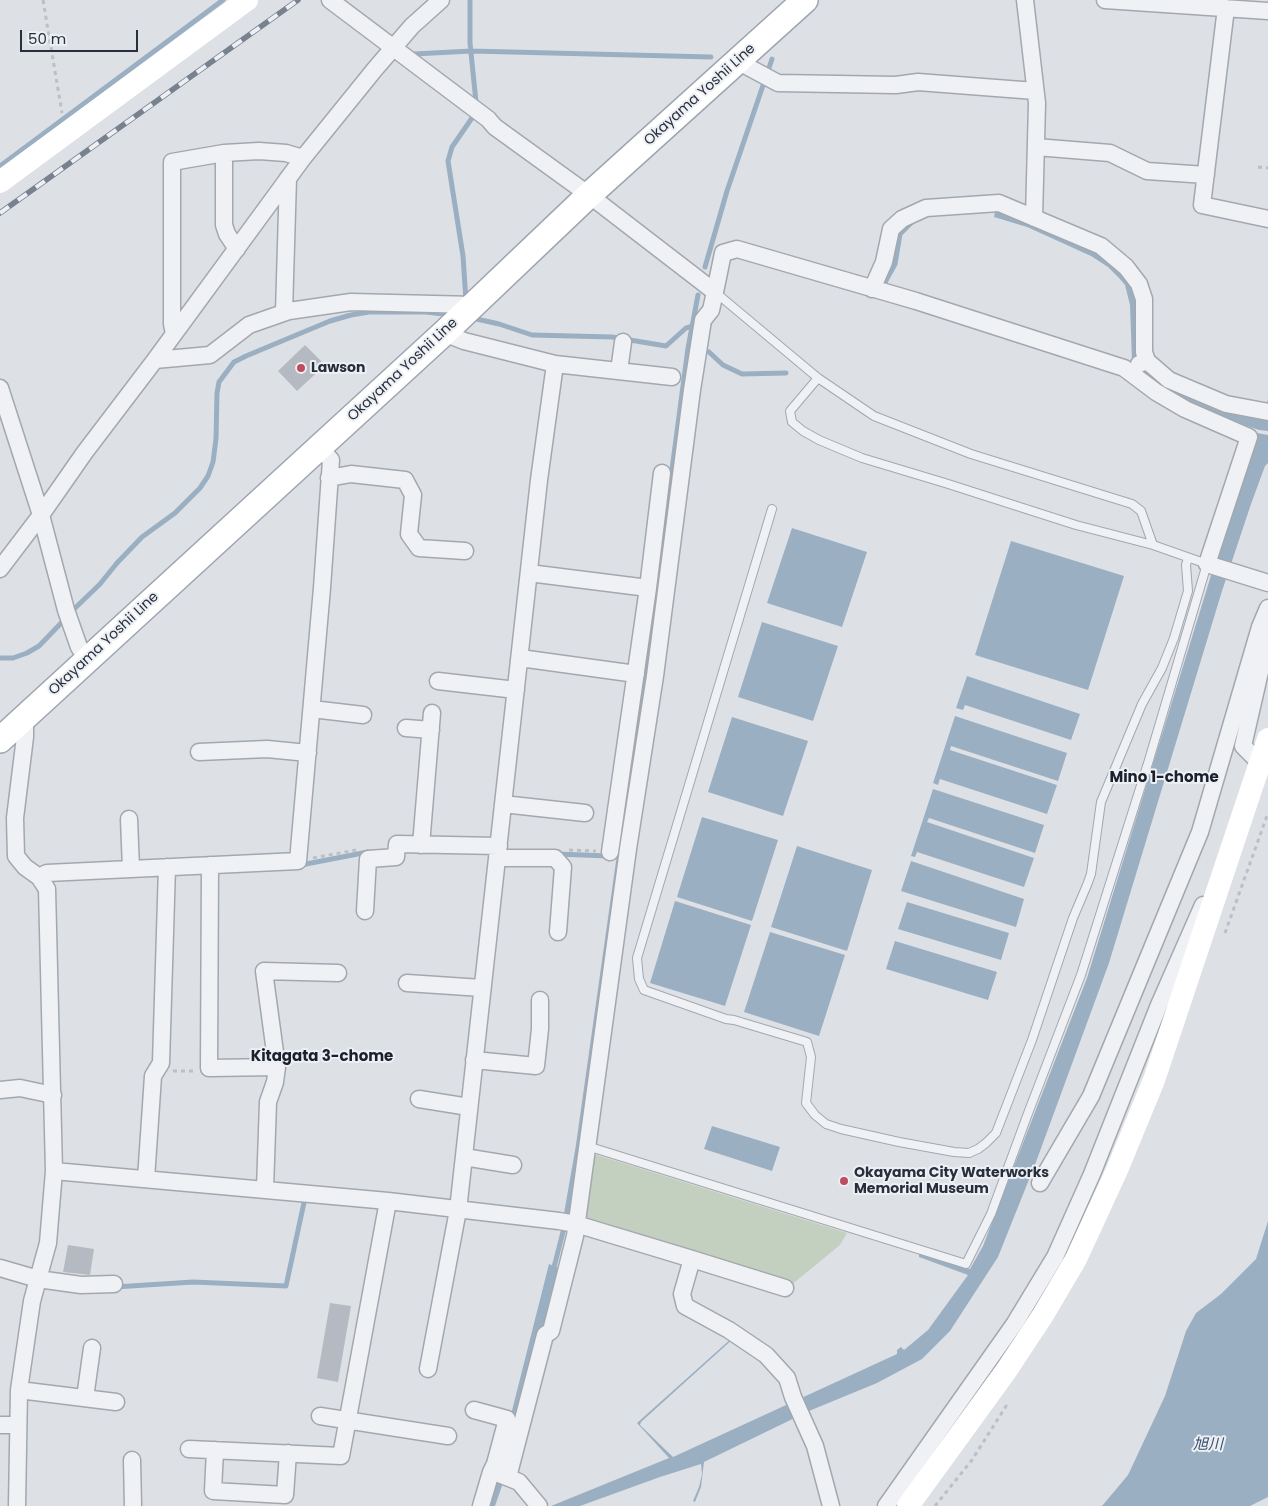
<!DOCTYPE html>
<html>
<head>
<meta charset="utf-8">
<style>
	body { margin:0 }
	#map { position:relative; width:1268px; height:1506px; overflow:hidden; background:#dde1e6; font-family:Poppins,sans-serif }
	canvas { display:block }
	.scale { position:absolute; left:20px; top:30px; width:118px; height:22px; box-sizing:border-box; border:2px solid #282f3b; border-top:0; padding-left:6px; font-size:15px; line-height:18px; white-space:nowrap; color:#282f3b; -webkit-text-stroke:4px #eceff4; paint-order:stroke }
</style>
</head>
<body>
<div id="map">
<canvas width="1268" height="1506"></canvas>
<div class="scale">50 m</div>
</div>
<script>
const c = document.querySelector('canvas').getContext('2d');
c.lineJoin = 'round';
function fillPath(path, color) { c.fillStyle = color; c.fill(path, 'evenodd'); }
const toPath = rows => new Path2D(rows.map(r => 'M' + r).join(''));
function strokePath(path, color, width, dash) { c.strokeStyle = color; c.lineWidth = width; c.lineCap = dash ? 'butt' : 'round'; c.setLineDash(dash || []); c.stroke(path); }
function drawText(font, color, halo, rows, align = 'center') {
  c.font = font + ' Poppins,"Noto Sans JP",sans-serif'; c.lineWidth = 4; c.setLineDash([]); c.textBaseline = 'middle'; c.strokeStyle = halo; c.fillStyle = color; for (const [text, x, y, turn = 0] of rows) {
    c.save(); c.translate(x, y); c.rotate((+turn || 0) * Math.PI / 180); c.textAlign = isNaN(turn) ? turn : align; if (halo) c.strokeText(text, 0, 0); c.fillText(text, 0, 0); c.restore();
  }
}
const green = toPath([
	[594,1154,847,1233,840,1245,790,1286,585,1220]
]);
const water = toPath([
	[996,207,1093,249,1136,284,1147,365,1264,413,1268,399,1268,431,1259,430,1198,409,1144,377,1132,361,1130,305,1125,285,1119,278,1108,267,1091,256,1027,227,994,217],
	[1257,433,1268,435,1268,463,1265,466,1251,504,1222,591,1109,963,1036,1162,998,1257,950,1331,922,1359,877,1383,809,1411,704,1462,701,1487,695,1502,693,1501,699,1487,702,1474,701,1464,660,1477,580,1506,551,1506,669,1458,637,1423,733,1337,734,1338,641,1422,640,1425,673,1457,897,1354,897,1350,901,1347,904,1350,928,1330,968,1275,919,1257,919,1254,970,1269,983,1246,1087,978,1217,556],
	[792,528,867,552,842,627,767,603],
	[1011,541,1124,576,1088,690,975,655],
	[762,622,838,646,813,721,738,697],
	[967,676,1080,714,1071,740,965,705,963,710,956,708],
	[955,716,1067,753,1058,781,951,746,950,750,1057,785,1047,814,940,779,938,785,933,783],
	[732,717,808,741,783,816,708,792],
	[933,789,1044,825,1035,853,929,818,927,822,1034,858,1024,887,917,852,915,857,911,856],
	[702,817,778,840,752,921,677,897],
	[797,846,872,870,847,951,771,927],
	[911,861,1024,899,1016,927,901,891],
	[675,901,751,925,725,1006,650,983],
	[907,902,1009,933,1001,960,898,929],
	[770,932,845,955,819,1036,744,1012],
	[895,941,997,972,988,1000,886,969],
	[712,1126,780,1147,772,1171,704,1149],
	[1268,1221,1268,1497,1250,1506,1102,1506,1128,1475,1165,1396,1186,1331,1196,1313,1221,1294,1256,1259],
	[549,1264,559,1268,504,1480,495,1506,484,1506,499,1462]
]);
const stream = toPath([
	[414,54,471,51,711,57],
	[0,166,223,0],
	[705,267,727,191,772,59],
	[884,284,895,264,900,234,911,223],
	[466,301,463,256,448,161,452,147,472,118,476,102,470,43,470,0],
	[472,318,499,324,532,335,612,337,666,346,686,328,692,326],
	[709,352,723,365,742,374,786,373],
	[71,612,100,584,117,563,142,537,175,513,200,488,208,476,213,462,216,439,217,393,219,382,234,362,246,356,330,321,351,315,369,312,426,312,451,315],
	[0,658,13,658,27,653,39,646,65,619],
	[557,854,608,856],
	[301,865,368,852],
	[553,1271,564,1228,578,1148,645,674,688,348,698,295],
	[115,1287,193,1282,286,1286,305,1198,308,1198]
]);
const building = toPath([
	[305,345,325,365,297,391,278,371],
	[68,1245,94,1249,90,1275,63,1272],
	[330,1303,351,1306,338,1382,317,1378]
]);
const path = toPath([
	[43,0,62,113],
	[1258,167,1268,168],
	[569,850,596,851],
	[313,858,356,850],
	[1225,933,1268,813],
	[173,1071,194,1071],
	[935,1506,972,1460,1008,1403]
]);
const lane = toPath([
	[818,378,790,411,792,422,803,431,819,440,862,458,945,483,1076,525,1153,545],
	[772,509,637,958,639,979,644,990,726,1019,734,1020,807,1042,811,1057,806,1103,815,1115,826,1124,841,1129,899,1142,954,1152,969,1153,978,1149,986,1143,996,1133,1032,1040,1073,918,1087,885,1091,874,1101,802,1142,704,1162,668,1174,638,1188,591,1186,565,1188,558],
	[587,1146,966,1264,991,1214,1027,1116,1081,975,1149,760,1207,564,1153,545,1141,511,1132,504,971,454,874,416,818,378,715,292]
]);
const street = toPath([
	[330,0,488,119,495,127,589,195,715,292,723,253,737,249,916,301,1124,368,1156,392,1185,409,1249,437,1207,564,1268,583],
	[1025,0,1037,103,1034,218],
	[1105,0,1268,11],
	[1226,8,1202,205,1268,219],
	[737,61,778,83,896,85,918,82,1035,91],
	[1036,147,1110,153,1147,171,1206,175],
	[224,153,224,225,227,234,237,249],
	[872,289,884,262,891,229,902,219,926,208,999,203,1101,246,1126,267,1139,284,1144,299,1144,352,1147,361],
	[284,312,288,178],
	[444,333,464,341,555,364,672,377],
	[174,334,172,324,172,162,224,153,259,151,286,153,303,158],
	[155,360,210,355,249,325,289,311,351,302,474,305],
	[1139,364,1147,361,1169,380,1226,404,1268,412],
	[619,371,623,342],
	[0,388,41,515,66,610,79,647,87,659],
	[329,478,351,474,405,480,413,495,409,534,419,548,465,551],
	[0,569,41,515,85,452,155,360,303,158,375,69,412,26,441,0],
	[529,573,648,588],
	[520,658,636,674],
	[438,681,516,690],
	[312,709,363,715],
	[406,728,431,730],
	[199,752,267,749,308,753],
	[1260,763,1243,746,1268,637],
	[503,804,585,813],
	[129,819,131,869],
	[421,845,432,713],
	[610,852,648,588,662,473],
	[498,858,555,858,563,867,558,932],
	[210,865,209,1068,277,1067],
	[39,877,47,873,298,861,322,588,331,460,319,447],
	[365,911,368,859,396,857,397,844,499,846],
	[407,983,482,988],
	[474,1060,536,1066,540,1029,540,1000],
	[0,1090,20,1088,53,1095],
	[419,1099,469,1107],
	[464,1157,513,1165],
	[54,1171,388,1201,559,1221,576,1224,692,1259,785,1288],
	[146,1179,153,1076,161,1063,167,867],
	[1040,1183,1091,1096,1200,832,1260,627,1268,608],
	[265,1189,268,1102,275,1082,277,1067,264,971,338,973],
	[692,1259,682,1294,685,1306,729,1330,766,1355,787,1378,793,1397,815,1446,831,1506],
	[0,1268,38,1279,81,1285,114,1284],
	[428,1369,458,1210,539,480,555,364],
	[19,1390,116,1402],
	[85,1398,92,1348],
	[474,1410,507,1419,495,1464,491,1472,481,1506],
	[320,1416,448,1436],
	[0,1425,18,1425],
	[189,1449,341,1456,388,1201],
	[215,1450,213,1491,285,1495,288,1453],
	[132,1460,133,1506],
	[499,1474,519,1482,539,1506],
	[508,1477,545,1335,551,1331,575,1236,628,849,655,676,692,390,703,320,711,310,715,292],
	[17,1506,19,1390,32,1301,48,1243,54,1171,47,889,39,877,25,867,16,856,15,818,25,737,25,726,22,719],
	[886,1506,1015,1323,1055,1257,1092,1174,1159,1005,1203,905]
]);
const secondary = toPath([
	[0,182,247,0],
	[908,1506,1006,1371,1043,1315,1076,1259,1117,1170,1154,1080,1268,739]
]);
const primary = toPath([
	[0,740,444,333,589,195,805,0]
]);
const rail = toPath([
	[0,213,298,0]
]);
const markers = [
	[301,368,5,"#c04d5f"],
	[844,1181,5,"#c04d5f"]
];
const streetNames = [
	["Okayama Yoshii Line",700,95,-42],
	["Okayama Yoshii Line",403,370,-43],
	["Okayama Yoshii Line",104,644,-43]
];
const poiNames = [
	["Lawson",311,368],
	["Okayama City Waterworks",854,1173],
	["Memorial Museum",854,1189]
];
const neighbourhoodNames = [
	["Mino 1-chome",1164,778],
	["Kitagata 3-chome",322,1057]
];
const waterNames = [
	["旭川",1208,1445]
];
fillPath(green, '#c3cfbf');
fillPath(water, '#9bafc3');
strokePath(stream, '#9bafc3', 5);
fillPath(building, '#b5bac2');
strokePath(lane, '#a3a8af', 10);
strokePath(street, '#a3a8af', 19);
strokePath(primary, '#9ea5b0', 28);
strokePath(path, '#bcbfc4', 3, [4, 4]);
strokePath(lane, '#f0f1f4', 8);
strokePath(street, '#f0f1f4', 16);
strokePath(secondary, '#fff', 22);
strokePath(primary, '#fff', 25);
strokePath(rail, '#78818e', 5.5);
strokePath(rail, '#eceff4', 4, [11]);
for (const [x, y, r, color] of markers) { const dot = new Path2D(); dot.arc(x, y, r, 0, 2 * Math.PI); c.fillStyle = color; c.fill(dot); strokePath(dot, '#eceff4', 2); }
drawText('14px', '#282f3b', '#eceff4', streetNames);
drawText('bold 14px', '#282f3b', '#eceff4', poiNames, 'left');
drawText('bold 15px', '#1b202c', '#eceff4', neighbourhoodNames);
drawText('italic 15px', '#364e6b', '#eceff4', waterNames);
</script>
</body>
</html>
